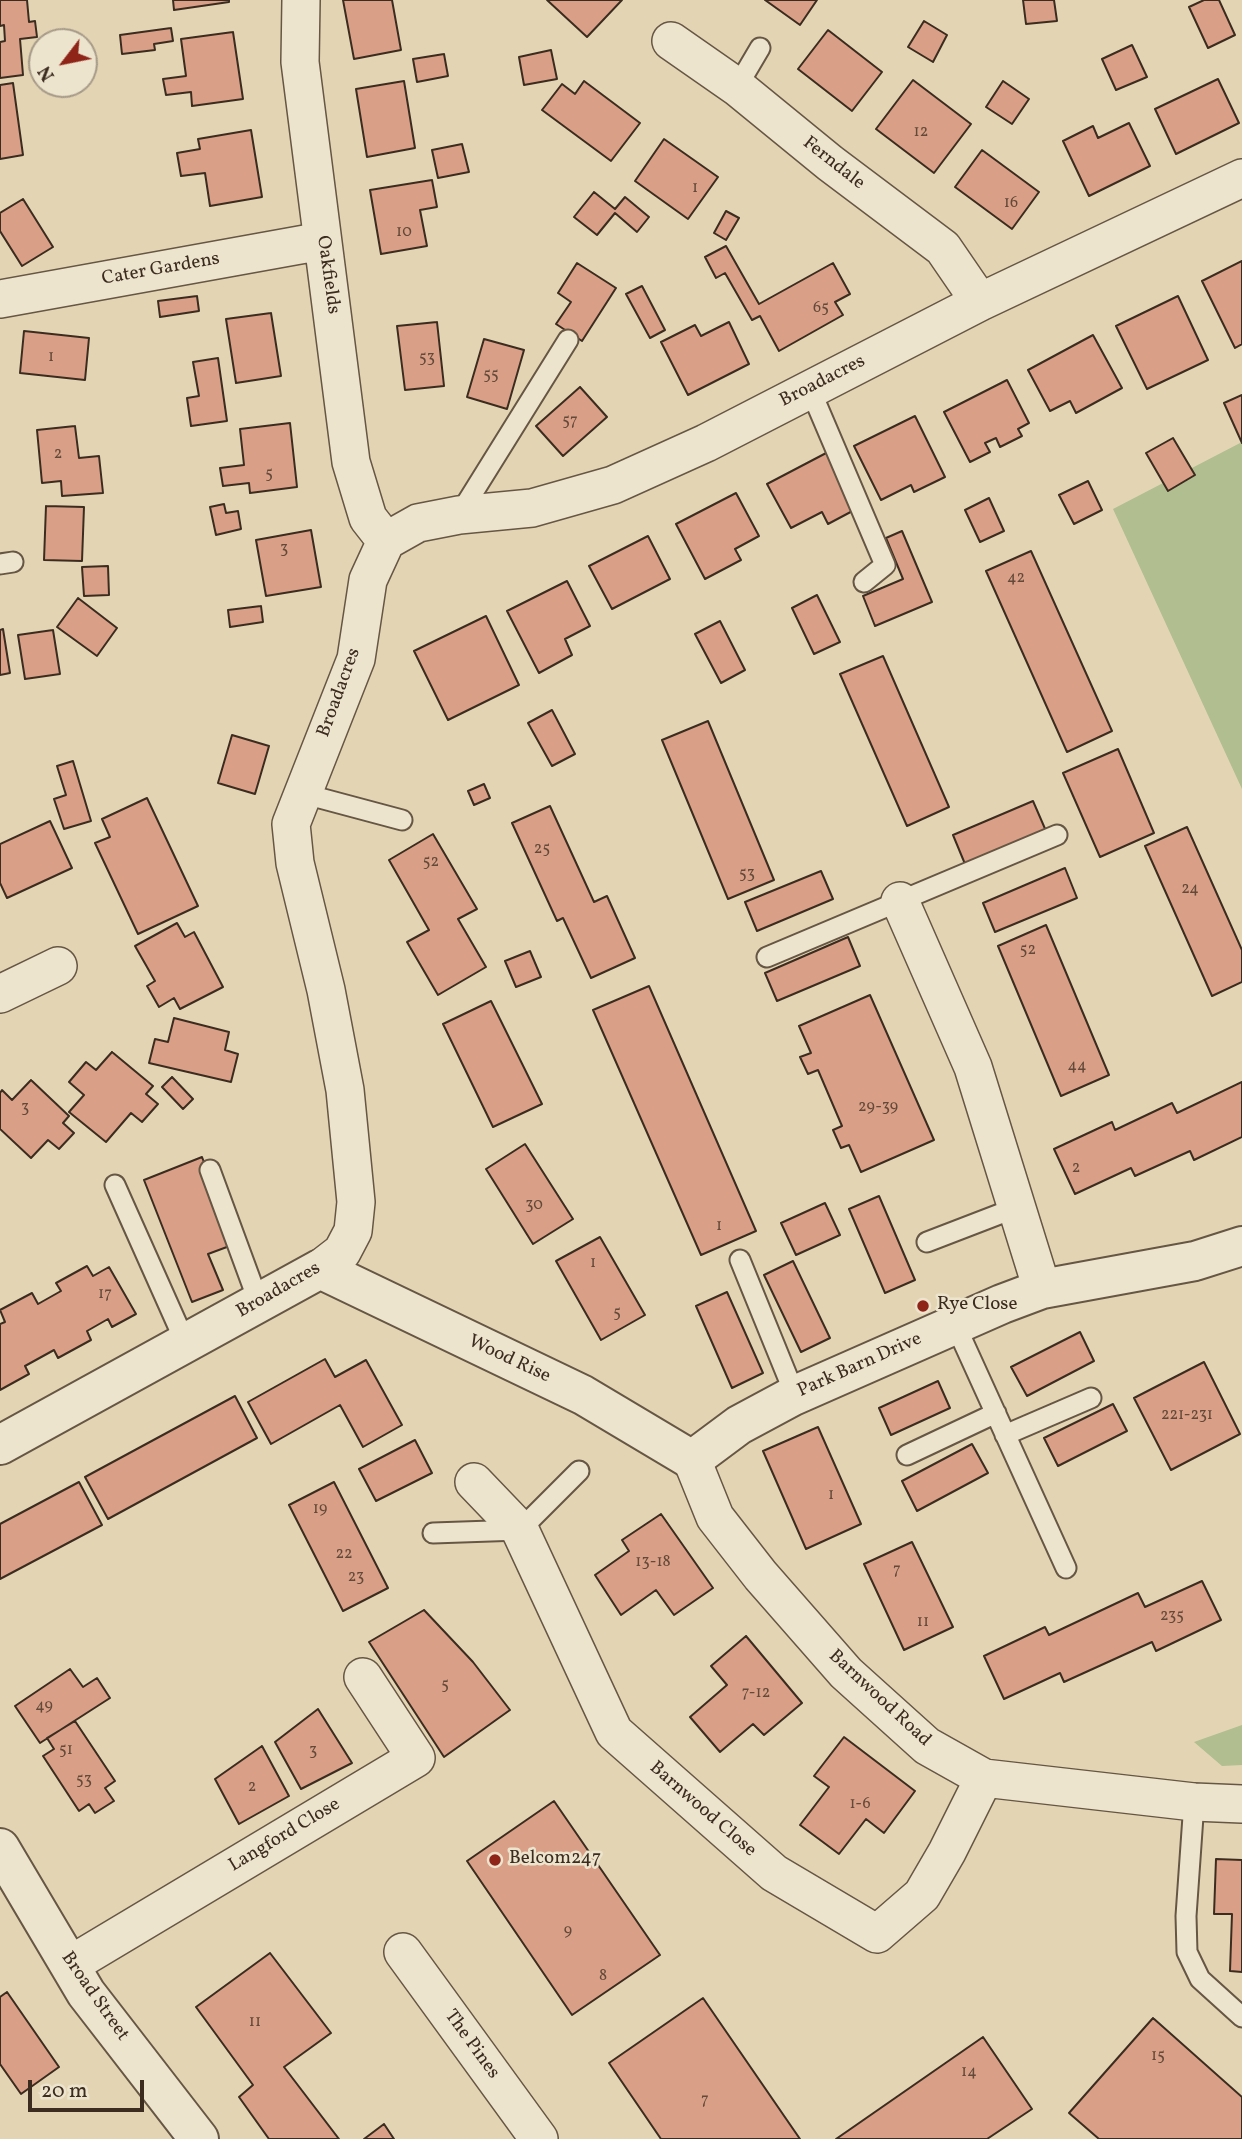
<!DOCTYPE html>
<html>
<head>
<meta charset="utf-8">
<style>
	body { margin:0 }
	#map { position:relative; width:1242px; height:2139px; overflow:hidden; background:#e3d5b4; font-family:Vollkorn,serif }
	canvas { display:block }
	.north { position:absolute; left:28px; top:28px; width:70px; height:70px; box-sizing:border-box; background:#ede4ce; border:2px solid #a69a88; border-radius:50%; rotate:238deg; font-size:19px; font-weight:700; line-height:28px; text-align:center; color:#3c2c1f }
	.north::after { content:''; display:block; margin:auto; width:24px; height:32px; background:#8f2418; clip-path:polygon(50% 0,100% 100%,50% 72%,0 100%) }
	.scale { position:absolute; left:28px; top:2080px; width:116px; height:32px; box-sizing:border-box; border:4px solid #3c2c1f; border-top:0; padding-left:9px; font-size:21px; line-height:24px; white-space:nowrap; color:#3c2c1f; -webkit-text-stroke:5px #ede4ce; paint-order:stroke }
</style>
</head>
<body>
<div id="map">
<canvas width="1242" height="2139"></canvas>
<div class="north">N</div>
<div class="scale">20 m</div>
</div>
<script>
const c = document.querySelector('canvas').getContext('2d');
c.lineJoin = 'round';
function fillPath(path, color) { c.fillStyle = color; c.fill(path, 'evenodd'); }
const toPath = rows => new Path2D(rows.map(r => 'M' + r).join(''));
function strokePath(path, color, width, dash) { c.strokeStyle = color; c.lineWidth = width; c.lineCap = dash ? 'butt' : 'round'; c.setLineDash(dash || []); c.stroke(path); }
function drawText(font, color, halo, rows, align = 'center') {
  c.font = font + ' Vollkorn,serif'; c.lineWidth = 5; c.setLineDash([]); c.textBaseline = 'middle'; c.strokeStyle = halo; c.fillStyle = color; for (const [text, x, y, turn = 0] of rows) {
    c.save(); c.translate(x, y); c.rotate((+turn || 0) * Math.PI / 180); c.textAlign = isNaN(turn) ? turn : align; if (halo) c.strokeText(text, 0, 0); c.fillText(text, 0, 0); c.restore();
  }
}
const green = toPath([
	[1242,442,1242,789,1113,509],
	[1242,1725,1242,1765,1222,1766,1194,1742]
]);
const building = toPath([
	[0,0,27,0,29,22,35,21,37,37,20,39,23,75,0,78,0,42,5,41,4,25,0,26,0,0],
	[173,0,229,0,229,2,174,10,173,0],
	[343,0,392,0,401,50,354,59,343,0],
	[547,0,622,0,587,37,547,0],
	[765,0,817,0,800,25,765,0],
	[1023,0,1054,0,1057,21,1026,24,1023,0],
	[1204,0,1219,0,1235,35,1208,48,1189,7,1204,0],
	[924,21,947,35,933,62,908,47,924,21],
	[171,28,173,41,154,44,155,50,122,54,120,35,171,28],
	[828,30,882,72,852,111,798,69,828,30],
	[233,32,243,99,192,106,191,92,166,95,163,79,186,76,181,39,233,32],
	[1132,45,1147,77,1116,90,1102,59,1132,45],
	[551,50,557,79,524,85,519,57,551,50],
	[444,54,448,76,417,82,413,59,444,54],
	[1218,79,1239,123,1176,154,1155,109,1218,79],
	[913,80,971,124,934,173,876,129,913,80],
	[404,81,415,148,367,157,356,89,404,81],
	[584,81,640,123,611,161,542,110,562,84,575,94,584,81],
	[1003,81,1029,99,1012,124,986,107,1003,81],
	[13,83,23,155,0,159,0,85,13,83],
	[1129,123,1150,166,1089,196,1063,141,1093,126,1098,138,1129,123],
	[251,130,262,197,210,206,205,173,181,176,177,153,200,149,198,139,251,130],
	[664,139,718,177,688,219,635,181,664,139],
	[462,144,469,172,438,178,432,150,462,144],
	[982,150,1039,192,1012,229,955,187,982,150],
	[432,180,437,207,420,210,427,246,381,254,370,190,432,180],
	[594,192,615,209,625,197,649,217,637,232,615,213,597,235,574,217,594,192],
	[23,199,53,247,22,266,0,231,0,213,23,199],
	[726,211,739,218,726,240,714,233,726,211],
	[726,246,759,304,833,263,850,294,835,302,843,315,779,351,760,316,752,320,725,273,716,278,705,257,726,246],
	[1242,261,1242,344,1235,348,1202,281,1242,261],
	[577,263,616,288,582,341,556,324,571,302,558,293,577,263],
	[642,286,665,330,650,338,626,294,642,286],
	[197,296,199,311,160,317,158,301,197,296],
	[1178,296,1208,360,1147,389,1116,326,1178,296],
	[271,313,281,376,236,383,226,319,271,313],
	[437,322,444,386,405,390,397,326,437,322],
	[729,322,749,364,688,395,661,342,695,325,701,336,729,322],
	[24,331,89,338,85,380,20,373,24,331],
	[1093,335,1122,388,1076,413,1070,401,1050,411,1028,370,1093,335],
	[484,339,524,350,507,409,467,397,484,339],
	[218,358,227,421,191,426,187,398,199,396,193,362,218,358],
	[1007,380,1029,423,1018,429,1022,436,1000,447,996,438,985,443,990,452,970,462,944,412,1007,380],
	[580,387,607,417,563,456,536,426,580,387],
	[1242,395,1242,443,1224,403,1242,395],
	[915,416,945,477,914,492,911,485,881,500,854,446,915,416],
	[290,423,297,487,250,493,249,483,223,486,220,468,244,465,240,429,290,423],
	[75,426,79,458,99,456,103,493,62,496,61,481,42,483,37,430,75,426],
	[1173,438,1195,475,1168,491,1146,453,1173,438],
	[830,451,860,507,828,524,822,512,791,528,767,484,830,451],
	[1088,481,1102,510,1074,524,1059,495,1088,481],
	[736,493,759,536,735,549,741,560,705,579,676,524,736,493],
	[989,498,1004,531,980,542,965,510,989,498],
	[224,504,226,513,238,511,241,529,216,535,210,507,224,504],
	[46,506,84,507,82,561,44,560,46,506],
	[311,530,321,587,266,596,256,540,311,530],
	[902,531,932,602,875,626,863,596,903,579,886,538,902,531],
	[648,536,670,579,612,609,589,566,648,536],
	[1031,551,1112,731,1067,752,986,571,1031,551],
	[108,566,109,595,84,596,82,567,108,566],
	[567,581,590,626,565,639,572,655,539,673,507,611,567,581],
	[817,595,840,642,814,654,792,608,817,595],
	[78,598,117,628,97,656,57,627,78,598],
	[261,606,263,622,230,627,228,610,261,606],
	[486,616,519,685,448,720,414,651,486,616],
	[720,621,745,670,721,683,695,634,720,621],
	[3,629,10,673,0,675,0,630,3,629],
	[53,630,60,674,25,679,18,635,53,630],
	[883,656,949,807,907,826,840,674,883,656],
	[552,710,575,754,552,766,528,723,552,710],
	[708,721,774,880,728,899,662,740,708,721],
	[232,735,269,746,255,794,218,783,232,735],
	[1118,749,1154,833,1100,857,1063,773,1118,749],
	[73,761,91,821,64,829,54,799,66,795,57,766,73,761],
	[484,784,490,798,474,805,468,791,484,784],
	[147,798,198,906,138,934,95,843,110,837,102,819,147,798],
	[1033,801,1046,831,965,864,953,835,1033,801],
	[550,806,594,902,607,896,635,958,591,978,563,918,557,921,512,823,550,806],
	[50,821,72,868,7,898,0,883,0,844,50,821],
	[1187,827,1242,950,1242,982,1212,996,1145,846,1187,827],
	[433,834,477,909,458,919,486,967,438,995,407,942,429,930,389,860,433,834],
	[1065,868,1077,898,995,932,983,903,1065,868],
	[821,871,833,899,757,931,745,902,821,871],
	[177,923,185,937,194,932,223,987,180,1009,174,998,159,1007,147,986,155,981,135,946,177,923],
	[1046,925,1109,1075,1061,1096,998,946,1046,925],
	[848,937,860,966,777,1001,765,973,848,937],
	[530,951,541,977,516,987,505,961,530,951],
	[649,986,756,1231,701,1255,593,1010,649,986],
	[870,995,934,1140,861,1172,849,1145,841,1148,833,1130,842,1126,818,1070,808,1074,800,1057,811,1053,799,1026,870,995],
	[491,1001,542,1104,493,1127,443,1024,491,1001],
	[174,1018,229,1032,225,1050,238,1054,231,1082,149,1063,155,1039,168,1042,174,1018],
	[112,1052,153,1086,146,1094,158,1104,142,1122,131,1113,106,1142,69,1112,84,1095,69,1082,86,1062,96,1070,112,1052],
	[172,1077,193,1099,183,1109,162,1087,172,1077],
	[31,1080,69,1116,63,1123,74,1133,59,1149,48,1140,31,1158,0,1129,0,1093,2,1090,12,1100,31,1080],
	[1242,1082,1242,1137,1194,1160,1190,1151,1135,1176,1131,1168,1075,1194,1054,1149,1112,1122,1115,1130,1172,1103,1177,1113,1242,1082],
	[525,1144,573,1219,533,1244,486,1169,525,1144],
	[202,1157,235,1244,208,1254,223,1290,192,1302,144,1180,202,1157],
	[879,1196,915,1280,885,1293,849,1209,879,1196],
	[825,1203,840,1235,796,1255,781,1223,825,1203],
	[600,1237,645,1315,601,1340,556,1261,600,1237],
	[793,1261,830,1338,801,1352,764,1275,793,1261],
	[87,1266,93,1276,109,1267,136,1314,112,1327,108,1319,87,1331,91,1340,58,1358,54,1350,25,1366,29,1374,0,1390,0,1324,5,1322,0,1310,32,1293,38,1304,61,1291,56,1283,87,1266],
	[727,1292,763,1373,732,1388,696,1306,727,1292],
	[1080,1332,1094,1361,1027,1396,1011,1367,1080,1332],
	[325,1359,335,1377,366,1360,402,1425,363,1447,340,1405,271,1444,248,1402,325,1359],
	[1204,1362,1240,1434,1171,1470,1134,1398,1204,1362],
	[938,1381,950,1408,891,1435,879,1408,938,1381],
	[235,1396,257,1438,108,1519,85,1477,235,1396],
	[1113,1404,1127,1431,1058,1466,1044,1438,1113,1404],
	[818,1427,861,1524,806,1549,763,1451,818,1427],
	[415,1440,432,1473,376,1501,359,1469,415,1440],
	[972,1444,988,1473,917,1511,902,1481,972,1444],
	[79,1482,102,1525,0,1579,0,1524,79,1482],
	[334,1482,388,1588,343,1611,289,1505,334,1482],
	[661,1514,713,1588,674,1615,656,1590,621,1615,595,1575,629,1551,622,1540,661,1514],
	[912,1542,953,1627,904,1650,864,1564,912,1542],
	[1202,1581,1221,1620,1156,1651,1152,1642,1064,1682,1060,1673,1004,1699,984,1656,1045,1627,1049,1635,1138,1593,1145,1607,1202,1581],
	[424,1610,473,1662,510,1710,444,1757,369,1642,424,1610],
	[746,1636,802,1703,764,1735,753,1724,720,1752,690,1717,727,1685,711,1666,746,1636],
	[70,1669,83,1687,97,1678,110,1698,40,1743,15,1706,70,1669],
	[318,1709,352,1763,301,1789,275,1742,318,1709],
	[75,1721,115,1781,105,1788,114,1801,95,1813,89,1804,79,1811,43,1756,54,1749,47,1738,75,1721],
	[844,1737,915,1791,884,1833,866,1819,839,1854,800,1825,829,1787,814,1776,844,1737],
	[262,1746,289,1796,239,1824,215,1779,262,1746],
	[554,1801,660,1955,572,2015,467,1861,554,1801],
	[1216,1859,1242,1860,1242,1972,1230,1971,1232,1914,1214,1914,1216,1859],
	[270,1953,331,2033,284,2067,339,2139,269,2139,239,2097,253,2085,196,2007,270,1953],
	[7,1992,59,2067,21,2094,0,2064,0,1997,7,1992],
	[703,1998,800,2139,661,2139,609,2063,703,1998],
	[1153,2018,1242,2097,1242,2139,1099,2139,1069,2113,1153,2018],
	[983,2037,1032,2109,987,2139,836,2139,983,2037],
	[384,2124,394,2139,364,2139,384,2124]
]);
const service = toPath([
	[737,87,760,48],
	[810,389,885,565,864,582],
	[459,515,568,340],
	[0,564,13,562],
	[301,793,402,820],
	[767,957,1057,835],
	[210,1170,259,1303],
	[115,1185,186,1344],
	[927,1242,1018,1207],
	[740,1260,795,1395],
	[955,1324,1066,1568],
	[1005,1435,1091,1398],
	[907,1455,996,1413],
	[433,1533,520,1530,579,1471],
	[1194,1802,1186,1916,1187,1952,1200,1979,1242,2017]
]);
const minor = toPath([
	[301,0,300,62,351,462,368,518,386,541],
	[671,41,737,87,830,163,943,248,980,302],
	[0,299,322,241],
	[900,901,973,1067,1042,1289],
	[0,994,58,966],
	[320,1269,342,1252,353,1231,356,1202,345,1090,326,990,295,863,291,824,356,659,368,580,386,541,418,523,459,515,532,508,613,485,706,443,980,302,1242,178],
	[692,1460,715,1517,761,1576,846,1673,927,1746,984,1778,1194,1802,1242,1804],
	[474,1482,520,1530,614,1732,774,1873,877,1934,922,1895,947,1852,984,1778],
	[403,1952,539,2139],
	[70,1965,416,1758,363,1677]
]);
const tertiary = toPath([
	[0,1445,320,1269,583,1395,692,1460,739,1425,793,1396,1002,1304,1042,1289,1195,1261,1242,1246],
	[0,1848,86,1993,199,2139]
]);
const markers = [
	[923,1306,7,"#8f2418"],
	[495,1860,7,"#8f2418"]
];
const numberNames = [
	["12",921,133],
	["1",695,189],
	["16",1011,204],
	["10",404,233],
	["65",821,309],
	["1",51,358],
	["53",427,359],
	["55",491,376],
	["57",570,422],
	["2",58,455],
	["5",269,475],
	["3",284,550],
	["42",1016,579],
	["25",542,850],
	["52",431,863],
	["53",747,875],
	["24",1190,890],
	["52",1028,951],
	["44",1077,1067],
	["29-39",878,1108],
	["3",25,1109],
	["2",1076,1169],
	["30",534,1206],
	["1",719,1227],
	["1",593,1264],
	["17",105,1295],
	["5",617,1314],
	["221-231",1187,1416],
	["1",831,1496],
	["19",320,1510],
	["22",344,1555],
	["13-18",653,1563],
	["7",897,1571],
	["23",356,1578],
	["235",1172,1617],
	["11",923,1623],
	["5",445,1686],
	["7-12",756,1694],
	["49",44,1707],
	["51",66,1751],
	["3",313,1752],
	["53",84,1781],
	["2",252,1788],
	["1-6",860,1805],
	["9",568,1932],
	["8",603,1977],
	["11",255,2023],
	["15",1158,2057],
	["14",969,2073],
	["7",705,2101]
];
const streetNames = [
	["Ferndale",833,164,38],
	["Cater Gardens",161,270,-10],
	["Oakfields",327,275,82],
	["Broadacres",823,382,-27],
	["Broadacres",340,693,-70],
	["Broadacres",279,1291,-30],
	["Wood Rise",509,1360,25],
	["Park Barn Drive",860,1366,-24],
	["Barnwood Road",879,1699,43],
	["Barnwood Close",702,1810,41],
	["Langford Close",285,1836,-31],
	["Broad Street",94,1997,55],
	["The Pines",471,2045,54]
];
const poiNames = [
	["Rye Close",937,1306],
	["Belcom247",509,1860]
];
fillPath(green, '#b0be90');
fillPath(building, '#d9a087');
strokePath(building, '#3c2c1f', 2);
strokePath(service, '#665644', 23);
strokePath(minor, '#665644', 40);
strokePath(tertiary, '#665644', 42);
strokePath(service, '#ede4ce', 19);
strokePath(minor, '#ede4ce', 37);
strokePath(tertiary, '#ede4ce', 38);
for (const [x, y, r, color] of markers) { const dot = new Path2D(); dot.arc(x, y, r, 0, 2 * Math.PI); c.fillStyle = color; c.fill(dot); strokePath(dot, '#ede4ce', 2.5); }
drawText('16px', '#634939', null, numberNames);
drawText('19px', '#3c2c1f', '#ede4ce', streetNames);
drawText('19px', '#3c2c1f', '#ede4ce', poiNames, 'left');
</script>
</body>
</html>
